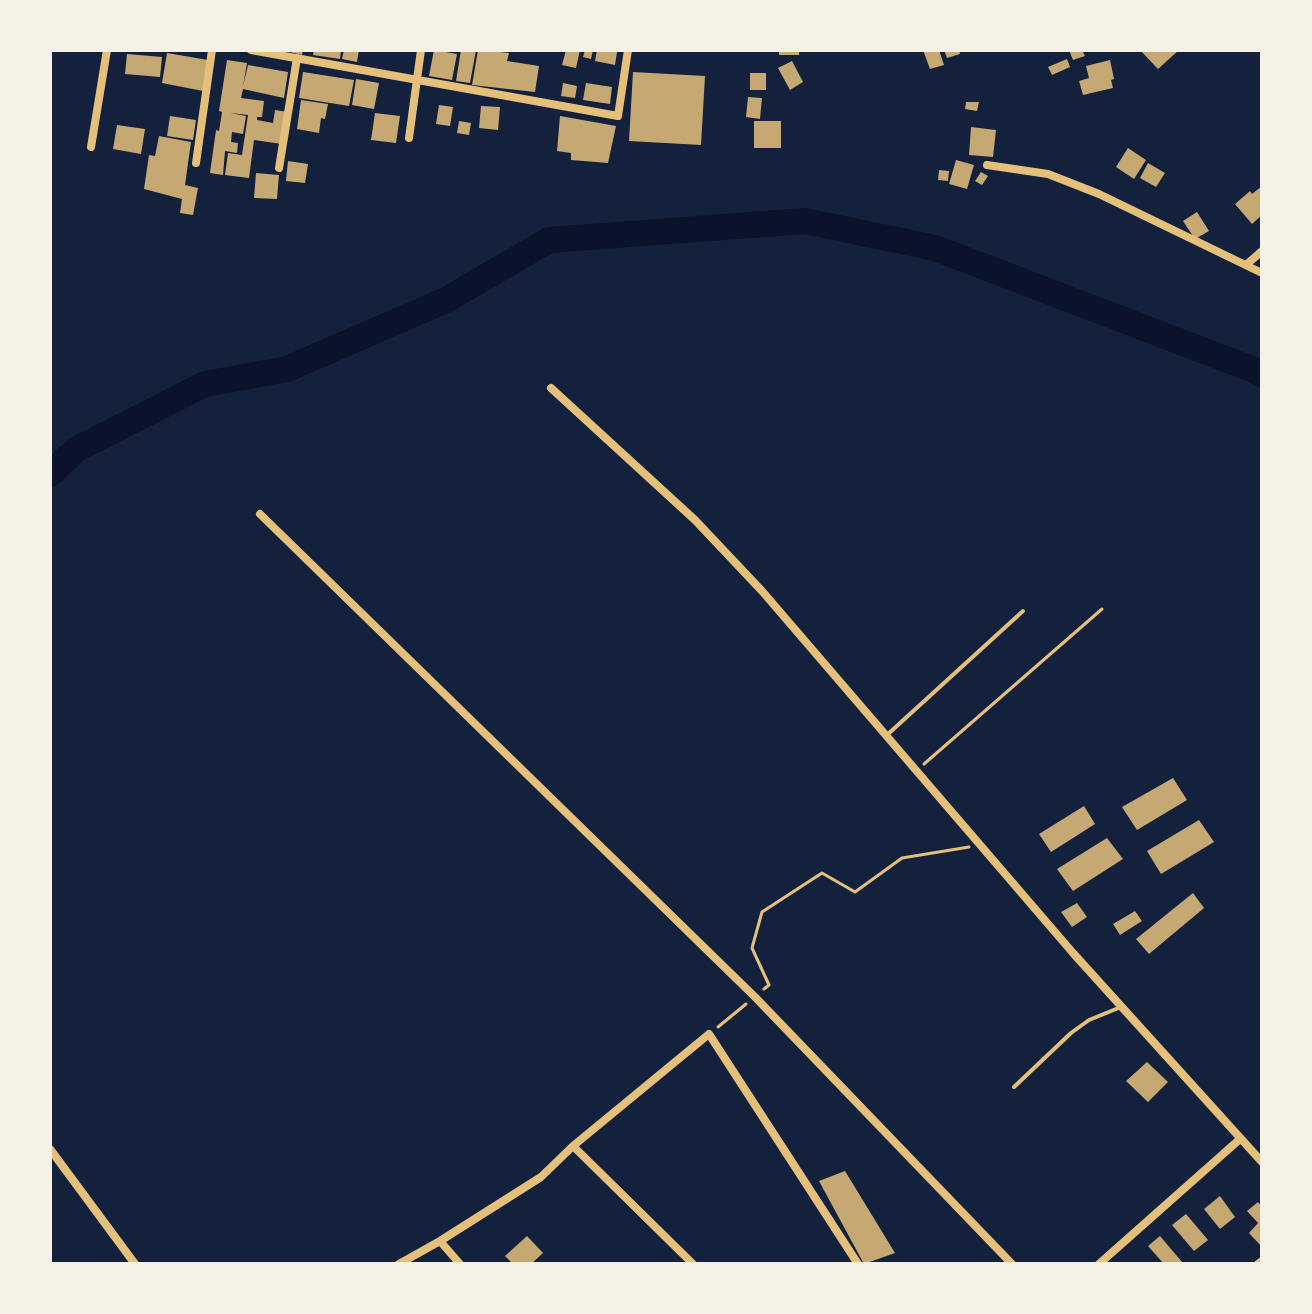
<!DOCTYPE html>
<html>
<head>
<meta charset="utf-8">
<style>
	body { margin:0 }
	#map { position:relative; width:1312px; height:1314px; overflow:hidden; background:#14213d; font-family:Rubik,sans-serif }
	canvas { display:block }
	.frame { position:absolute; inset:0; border:52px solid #f6f1e7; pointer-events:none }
</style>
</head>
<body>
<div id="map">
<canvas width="1312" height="1314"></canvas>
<div class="frame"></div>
</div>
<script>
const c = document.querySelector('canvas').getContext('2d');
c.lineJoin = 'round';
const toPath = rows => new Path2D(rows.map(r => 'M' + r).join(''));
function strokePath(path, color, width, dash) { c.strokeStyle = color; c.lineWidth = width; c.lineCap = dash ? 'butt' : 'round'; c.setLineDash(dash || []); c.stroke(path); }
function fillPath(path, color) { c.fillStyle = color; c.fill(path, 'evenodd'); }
const river = toPath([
	[50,474,77,449,205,384,287,369,446,300,549,240,805,221,935,248,1257,371,1262,375]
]);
const building = toPath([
	[282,50,303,50,302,55],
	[314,50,341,50,340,59,313,55],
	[344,50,359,50,357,62,342,59],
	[434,50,457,54,452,80,429,76],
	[461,50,476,50,470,83,456,81],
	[478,50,509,53,507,61,539,66,535,92,472,85],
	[566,50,580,50,576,68,562,65],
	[585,50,593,50,591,59,583,57],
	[597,50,617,52,615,65,595,61],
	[779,50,799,50,799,55,779,55],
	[923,50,939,50,944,65,930,69],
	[944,50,959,50,960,54,947,58],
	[1069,50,1082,50,1085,56,1073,60],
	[1140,50,1179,50,1158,69],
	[167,53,208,60,203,91,162,83],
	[127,54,162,57,160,77,125,74],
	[1067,59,1070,67,1052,75,1048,67],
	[227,60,247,63,243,86,248,65,288,72,284,98,243,89,241,98,264,101,262,117,257,117,257,120,273,123,275,110,288,112,282,144,254,140,249,178,225,175,228,153,242,155,248,115,230,113,246,116,243,134,232,132,231,142,238,143,237,153,225,151,223,175,210,173,216,130,219,131,222,112,219,111],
	[1110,60,1114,79,1111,80,1113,88,1083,95,1079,81,1089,78,1086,66],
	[792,61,803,82,790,90,778,68],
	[303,72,354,80,349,106,299,98],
	[633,72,705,76,701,145,629,141],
	[750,73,766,73,766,90,750,90],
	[356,79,379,83,374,109,352,105],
	[563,83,577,86,575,98,561,96],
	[586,83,612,87,610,104,583,100],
	[748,97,762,98,760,119,746,117],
	[301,100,328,104,325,119,321,118,319,133,297,129],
	[966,102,979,102,977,111,965,109],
	[439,105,453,107,450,126,436,124],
	[481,106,500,107,498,130,479,128],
	[375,113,400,116,396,143,371,140],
	[170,116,196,120,193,140,167,136],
	[560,116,616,126,608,163,571,160,571,153,557,151],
	[459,121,471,123,469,135,457,133],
	[754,121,781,121,781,148,754,148],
	[117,125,145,129,141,154,113,149],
	[971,127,996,130,993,157,969,155],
	[159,136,191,142,185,185,198,188,193,215,180,213,182,199,144,189,149,155,155,156],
	[1128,148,1146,160,1134,179,1116,167],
	[956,160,974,165,967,189,949,184],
	[288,161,308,164,305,183,286,181],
	[1148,163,1165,173,1156,187,1140,178],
	[939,170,949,171,948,181,938,180],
	[981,172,988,176,982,185,975,181],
	[256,173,279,175,277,199,254,198],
	[1262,186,1262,215,1252,224,1235,204,1250,191,1252,194],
	[1197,212,1209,231,1195,239,1183,221],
	[1173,778,1187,800,1137,830,1122,807],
	[1084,806,1095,824,1051,852,1039,834],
	[1199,820,1214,842,1161,874,1147,851],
	[1107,838,1123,859,1073,891,1057,869],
	[1193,893,1204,908,1149,954,1136,939],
	[1077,903,1087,917,1072,927,1061,912],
	[1135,911,1142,921,1120,935,1113,924],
	[1147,1062,1168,1082,1148,1102,1126,1081],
	[845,1171,895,1253,864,1264,819,1181],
	[1220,1196,1235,1217,1220,1229,1204,1209],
	[1258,1202,1262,1207,1262,1247,1249,1233,1258,1223,1247,1211],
	[1186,1214,1208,1240,1194,1251,1172,1225],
	[527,1236,543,1253,531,1264,513,1264,505,1256],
	[1160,1236,1182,1262,1180,1264,1164,1264,1148,1246]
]);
const path = toPath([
	[924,764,1102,609],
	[764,989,769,985,752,948,762,912,822,873,855,892,902,858,969,847],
	[718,1027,746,1004]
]);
const service = toPath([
	[887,735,1023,611],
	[1014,1087,1071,1033,1089,1020,1121,1007]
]);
const minor = toPath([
	[251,50,618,116,628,50],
	[409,138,421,50],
	[91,147,107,50],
	[196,163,212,50],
	[987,165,1048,174,1099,194,1262,273],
	[279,168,297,58],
	[1246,265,1262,251],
	[551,388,695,520,762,591,1073,953,1262,1162],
	[260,514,755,997,1012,1264],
	[573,1146,693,1264],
	[50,1149,135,1264],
	[440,1241,460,1264],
	[399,1264,440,1241,541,1177,573,1146,709,1034,858,1264],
	[1099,1264,1240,1139],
	[1258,1264,1262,1261]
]);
strokePath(river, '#0b132b', 26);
fillPath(building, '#c6a872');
strokePath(path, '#e5c07b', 3);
strokePath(service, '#e5c07b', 4);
strokePath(minor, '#e5c07b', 8);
</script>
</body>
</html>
